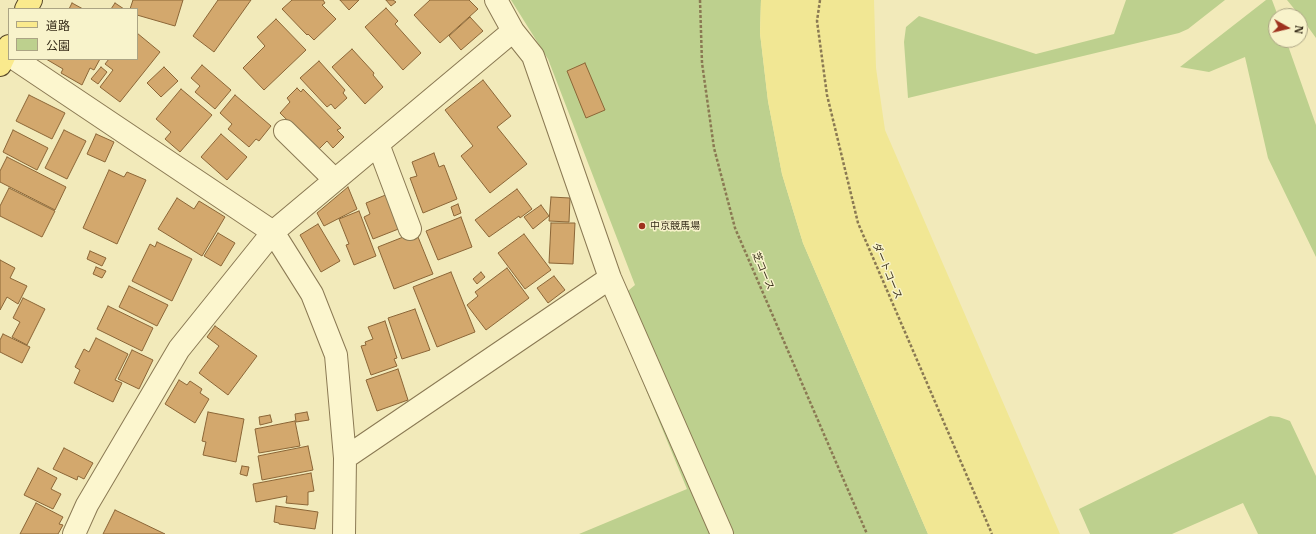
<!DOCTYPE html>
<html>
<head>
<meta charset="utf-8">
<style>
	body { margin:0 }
	#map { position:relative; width:1316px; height:534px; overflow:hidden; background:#f2eaba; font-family:"IBM Plex Serif","Noto Sans JP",serif }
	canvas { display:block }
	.legend { position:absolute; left:8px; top:8px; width:130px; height:52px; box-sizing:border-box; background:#f8f3cb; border:1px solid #aba484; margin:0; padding:5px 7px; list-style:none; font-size:12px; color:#372d1a }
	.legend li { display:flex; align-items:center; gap:8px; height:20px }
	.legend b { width:20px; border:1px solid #aba484 }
	.north { position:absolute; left:1268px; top:8px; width:40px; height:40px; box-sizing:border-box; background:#f8f3cb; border:1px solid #aba484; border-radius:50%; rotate:98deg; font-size:11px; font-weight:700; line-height:16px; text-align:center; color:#372d1a }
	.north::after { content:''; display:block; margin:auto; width:14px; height:18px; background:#9e321e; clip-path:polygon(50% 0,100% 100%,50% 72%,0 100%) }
</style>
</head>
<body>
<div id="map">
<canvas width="1316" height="534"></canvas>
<ul class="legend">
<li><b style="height:5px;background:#faea8d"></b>道路</li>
<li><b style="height:11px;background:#bdd08e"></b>公園</li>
</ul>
<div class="north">N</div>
</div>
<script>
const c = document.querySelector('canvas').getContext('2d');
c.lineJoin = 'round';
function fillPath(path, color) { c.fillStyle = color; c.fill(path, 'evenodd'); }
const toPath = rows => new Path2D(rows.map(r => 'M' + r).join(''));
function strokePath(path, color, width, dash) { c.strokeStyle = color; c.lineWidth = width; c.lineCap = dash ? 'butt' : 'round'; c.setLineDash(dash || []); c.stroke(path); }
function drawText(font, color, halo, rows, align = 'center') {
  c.font = font + ' "IBM Plex Serif","Noto Sans JP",serif'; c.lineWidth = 3; c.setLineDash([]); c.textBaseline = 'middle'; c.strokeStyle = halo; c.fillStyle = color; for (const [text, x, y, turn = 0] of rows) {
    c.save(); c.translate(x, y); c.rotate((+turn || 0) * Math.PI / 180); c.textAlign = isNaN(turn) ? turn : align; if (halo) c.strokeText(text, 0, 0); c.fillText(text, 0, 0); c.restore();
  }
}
const green = toPath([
	[511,0,761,0,760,33,768,101,782,174,803,243,928,534,579,534,687,489,611,305,635,285,548,59],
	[1126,0,1225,0,1188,29,1179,33,908,98,904,42,906,27,919,16,1036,54,1114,34],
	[1266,0,1272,0,1278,16,1276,16,1276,40,1286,40,1316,125,1316,257,1268,158,1245,57,1209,72,1180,67],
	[1287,0,1316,0,1316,38,1300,16],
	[1270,416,1279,417,1290,421,1316,476,1316,534,1258,534,1243,503,1172,534,1090,534,1079,509]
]);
const sand = toPath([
	[761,0,874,0,876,68,885,130,1060,534,928,534,803,243,782,174,768,101,760,33]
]);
const building = toPath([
	[133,0,183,0,175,26,137,15,137,9,130,9,133,0],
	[218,0,251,0,214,52,193,36,218,0],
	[292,0,323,0,325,3,322,5,336,19,314,40,308,34,307,35,282,9,292,0],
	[340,0,359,0,349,10,340,0],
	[386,0,393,0,396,2,391,6,386,0],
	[430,0,469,0,478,9,440,43,414,15,430,0],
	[72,3,83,9,69,9,72,3],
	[115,3,124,9,111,9,115,3],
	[386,8,398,21,395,24,421,53,403,70,365,27,386,8],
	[470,17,483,31,461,50,449,36,470,17],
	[276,19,306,50,264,90,243,68,265,46,257,37,276,19],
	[137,33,160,52,120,102,100,87,113,70,105,64,109,59,137,59,137,33],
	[352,49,374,73,373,75,383,87,365,104,332,67,352,49],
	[46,59,100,59,94,70,90,68,82,85,61,73,63,69,46,59],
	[319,61,345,90,343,93,347,98,335,109,331,104,327,107,300,78,319,61],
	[585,63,605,110,586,118,567,71,585,63],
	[202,65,231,90,215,109,195,92,200,86,191,78,202,65],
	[101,67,107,72,98,84,91,79,101,67],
	[164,67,178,81,161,97,147,83,164,67],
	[483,80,511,116,497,127,527,164,490,193,461,156,473,146,445,110,483,80],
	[297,88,301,92,303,89,341,128,337,130,344,137,333,148,327,141,318,150,280,113,290,102,287,98,297,88],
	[181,89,212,115,180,152,165,139,171,132,156,119,181,89],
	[29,95,65,113,52,139,16,121,29,95],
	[235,95,271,126,259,141,256,139,249,147,228,129,232,124,220,113,235,95],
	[13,130,48,148,37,170,3,152,13,130],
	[64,130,86,141,67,179,45,168,64,130],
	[96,134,114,142,105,162,87,154,96,134],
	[221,134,247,157,227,180,201,157,221,134],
	[434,153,439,167,444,165,457,199,423,213,410,178,417,176,412,162,434,153],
	[7,157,66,187,55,210,0,182,0,171,7,157],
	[109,170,124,177,127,172,146,180,117,244,83,228,109,170],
	[348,187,357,209,324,226,317,213,348,187],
	[9,188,55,211,42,237,0,216,0,206,9,188],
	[517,189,532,209,520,218,519,216,489,237,475,220,517,189],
	[388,194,401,228,373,239,364,217,370,214,366,203,388,194],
	[551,197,570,198,569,222,549,221,551,197],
	[177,198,194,209,199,201,225,217,202,256,158,229,177,198],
	[458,204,461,213,454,216,451,207,458,204],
	[541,205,549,216,533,229,524,217,541,205],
	[359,211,376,256,354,265,346,245,349,244,339,219,359,211],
	[461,217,472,247,438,260,426,231,461,217],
	[551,223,575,223,573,264,549,263,551,223],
	[318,224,340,261,321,272,300,235,318,224],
	[416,232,433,274,394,289,378,247,416,232],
	[218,233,235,243,221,266,204,256,218,233],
	[524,234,551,270,525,289,498,253,524,234],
	[157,242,192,259,172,301,132,281,150,244,155,247,157,242],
	[90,251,106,258,102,266,87,259,90,251],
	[0,260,15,268,10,278,27,286,18,304,7,297,0,310,0,260],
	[96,267,106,271,102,278,93,274,96,267],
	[507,268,529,298,486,330,467,305,478,296,475,292,507,268],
	[451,272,475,332,437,347,413,287,451,272],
	[481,272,485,277,477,284,473,279,481,272],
	[554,276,565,290,548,303,537,288,554,276],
	[129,286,168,305,157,326,119,307,129,286],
	[23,298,45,309,27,345,12,337,20,322,13,318,23,298],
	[108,306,153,328,142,351,97,329,108,306],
	[415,309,430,350,402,359,388,318,415,309],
	[385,321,397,358,394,359,397,366,371,375,361,346,366,345,365,342,373,339,368,327,385,321],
	[215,326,257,356,228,395,199,373,219,346,207,337,215,326],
	[3,334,30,347,22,363,0,352,0,340,3,334],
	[96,338,128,354,115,380,122,383,113,402,74,383,80,370,75,367,84,349,89,352,96,338],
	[132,350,153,360,139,389,118,379,132,350],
	[398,369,408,400,377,411,366,380,398,369],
	[179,380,187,385,190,381,202,389,200,393,209,399,195,423,165,404,179,380],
	[208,412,244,419,236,462,203,455,206,442,202,441,208,412],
	[307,412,309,420,296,422,295,414,307,412],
	[270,415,272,422,260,425,259,417,270,415],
	[295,421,300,446,259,453,255,429,295,421],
	[308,446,313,470,262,480,258,456,308,446],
	[64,448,93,463,84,479,78,476,77,480,53,469,64,448],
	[242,466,249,467,247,476,240,474,242,466],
	[38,468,57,478,51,489,61,494,53,509,24,495,38,468],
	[311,473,314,491,308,492,308,505,286,503,287,496,256,502,253,484,311,473],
	[36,503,63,517,59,524,63,525,58,534,20,534,36,503],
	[276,506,318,512,315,529,279,524,279,523,274,522,276,506],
	[115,510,165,534,103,534,115,510]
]);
const path = toPath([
	[700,0,702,63,714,148,735,228,867,534],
	[820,0,817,21,827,95,858,223,992,534]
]);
const minor = toPath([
	[496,0,513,31,533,56,610,278,722,534],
	[15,59,273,232,312,294,336,355,345,458,610,278],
	[285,131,335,180],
	[378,144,410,229],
	[74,534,87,505,179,349,273,232,513,31],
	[344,534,345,458]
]);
const major = toPath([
	[26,9,31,0],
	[0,65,9,46]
]);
const markers = [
	[642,226,4,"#9e321e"]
];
const poiNames = [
	["中京競馬場",650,226]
];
const streetNames = [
	["芝コース",763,271,67],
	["ダートコース",887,271,67]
];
fillPath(green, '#bdd08e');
fillPath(sand, '#f1e794');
fillPath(building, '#d3a86d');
strokePath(building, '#8b6637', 1);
strokePath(minor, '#8a7953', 24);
strokePath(major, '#574628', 24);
strokePath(path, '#8a7953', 2.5, [3, 2]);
strokePath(minor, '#fcf6ce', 22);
strokePath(major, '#faea8d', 22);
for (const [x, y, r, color] of markers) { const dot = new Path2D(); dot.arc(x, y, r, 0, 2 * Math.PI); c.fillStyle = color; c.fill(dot); strokePath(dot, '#f8f3cb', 1.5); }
drawText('10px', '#372d1a', '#f8f3cb', poiNames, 'left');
drawText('10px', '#372d1a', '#f8f3cb', streetNames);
</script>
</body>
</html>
